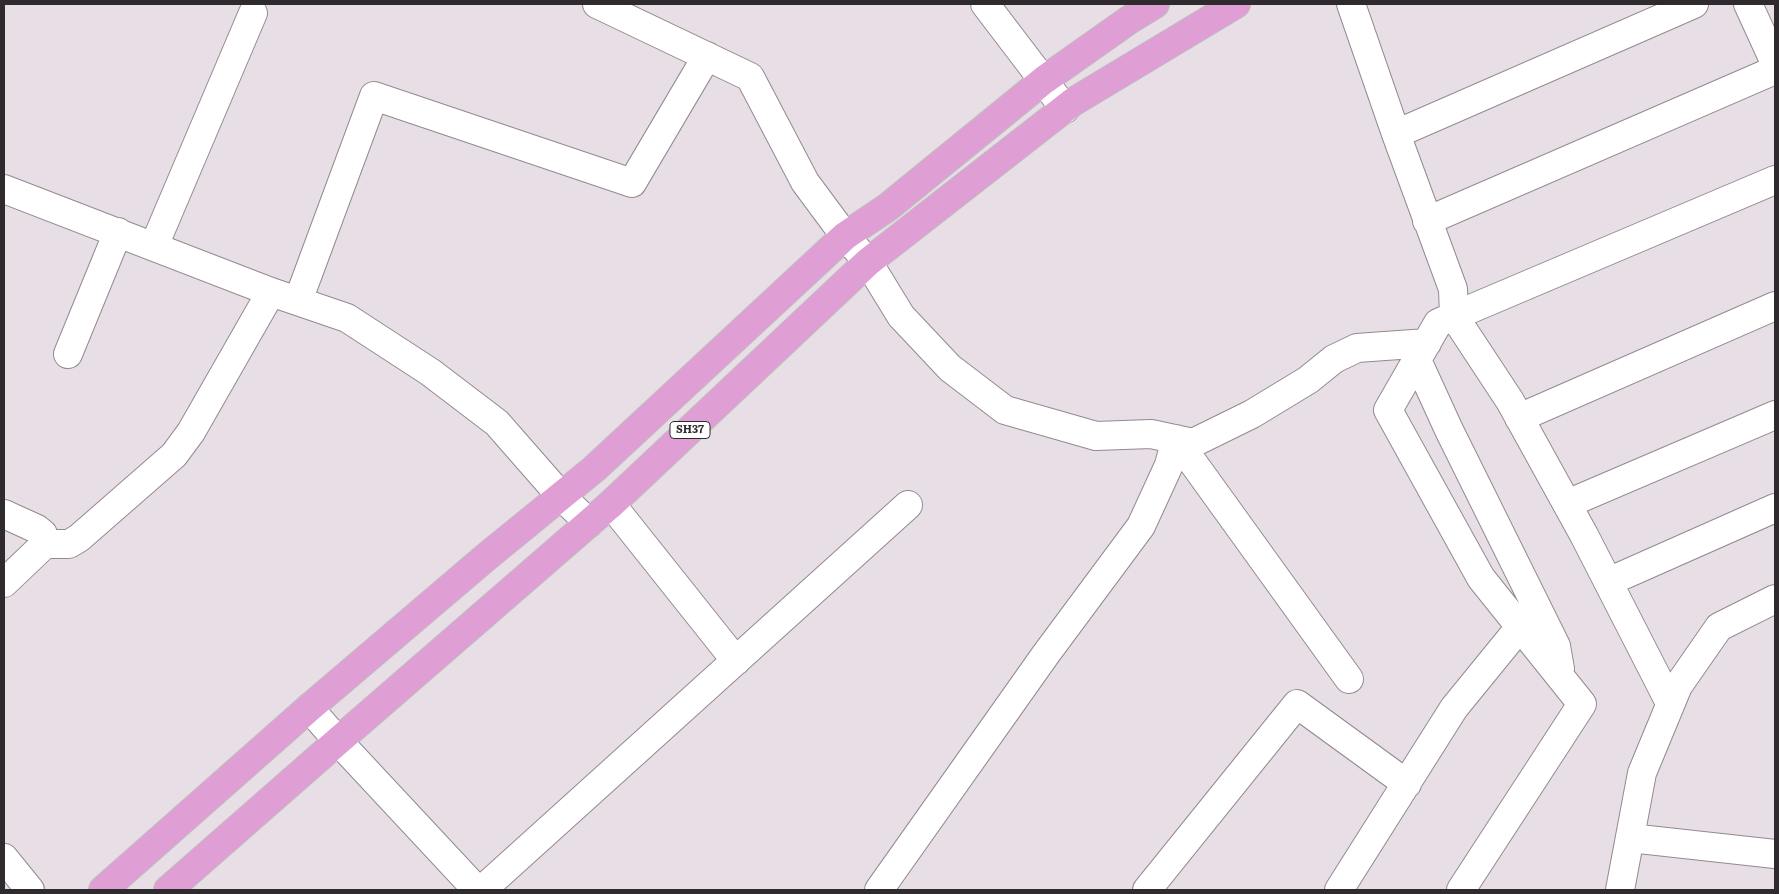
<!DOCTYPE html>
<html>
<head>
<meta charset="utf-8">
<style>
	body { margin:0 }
	#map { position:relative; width:1779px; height:894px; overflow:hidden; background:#e8dee5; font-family:Literata,serif }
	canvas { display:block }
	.frame { position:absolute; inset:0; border:5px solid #2e2a2d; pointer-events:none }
</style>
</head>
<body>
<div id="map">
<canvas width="1779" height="894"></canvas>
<div class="frame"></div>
</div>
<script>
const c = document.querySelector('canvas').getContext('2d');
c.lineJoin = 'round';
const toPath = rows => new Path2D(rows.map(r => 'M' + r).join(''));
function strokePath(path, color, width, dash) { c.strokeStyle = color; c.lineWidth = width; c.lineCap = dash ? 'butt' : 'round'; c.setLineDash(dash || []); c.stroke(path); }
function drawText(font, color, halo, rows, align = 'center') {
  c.font = font + ' Literata,serif'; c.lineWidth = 4; c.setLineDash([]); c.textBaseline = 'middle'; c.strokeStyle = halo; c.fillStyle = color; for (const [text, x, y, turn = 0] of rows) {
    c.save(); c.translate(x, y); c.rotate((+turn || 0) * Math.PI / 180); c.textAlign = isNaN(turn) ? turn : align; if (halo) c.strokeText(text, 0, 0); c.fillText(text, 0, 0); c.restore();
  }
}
const street = toPath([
	[597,4,750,77,805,182,845,236,868,262,901,316,950,368,1005,410,1096,436,1151,434,1193,443,1252,414,1308,380,1334,359,1357,348,1427,343],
	[985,4,1065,109],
	[1351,4,1396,134,1453,289,1454,316,1438,323,1388,410,1481,578,1582,704,1461,890],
	[1748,4,1775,63],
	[1396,134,1694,4],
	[4,189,271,292,347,318,430,372,497,423,560,495,589,523],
	[1427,221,1775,70],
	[154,246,253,13],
	[298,301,374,96,632,183,707,56],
	[68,354,118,232],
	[1417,360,1449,430,1556,646,1560,669],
	[1519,418,1775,306],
	[1176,439,1349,679],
	[611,504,736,661],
	[1567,504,1775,415],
	[4,514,37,529,43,534,45,544,4,583],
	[45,544,69,544,79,538,174,455,191,432,271,292],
	[1608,582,1775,508],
	[1670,703,1584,535,1510,401,1454,316,1775,180],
	[309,708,338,741,477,890],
	[1630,838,1775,854],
	[4,858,30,890],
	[482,890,908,505],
	[879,890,1046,654,1141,526,1169,465,1176,439],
	[1147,890,1297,704,1407,784],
	[1339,890,1454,708,1520,627],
	[1620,890,1642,773,1678,686,1719,627,1775,599]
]);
const primary = toPath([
	[103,890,309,708,485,558,594,469,845,236,888,207,1044,80,1129,20,1155,4],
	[168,890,338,741,611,504,868,262,1073,102,1236,4]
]);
const shields = [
	[690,430,40]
];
const shieldNames = [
	["SH37",690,430]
];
strokePath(street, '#938a90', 30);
strokePath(primary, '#c0bfc0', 30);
strokePath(street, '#fff', 28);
strokePath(primary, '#df9ed4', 28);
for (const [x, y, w] of shields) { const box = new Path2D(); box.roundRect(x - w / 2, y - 8.5, w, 17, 4); c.fillStyle = '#fff'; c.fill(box); strokePath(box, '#2e2a2d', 1); }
drawText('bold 11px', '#2e2a2d', null, shieldNames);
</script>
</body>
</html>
